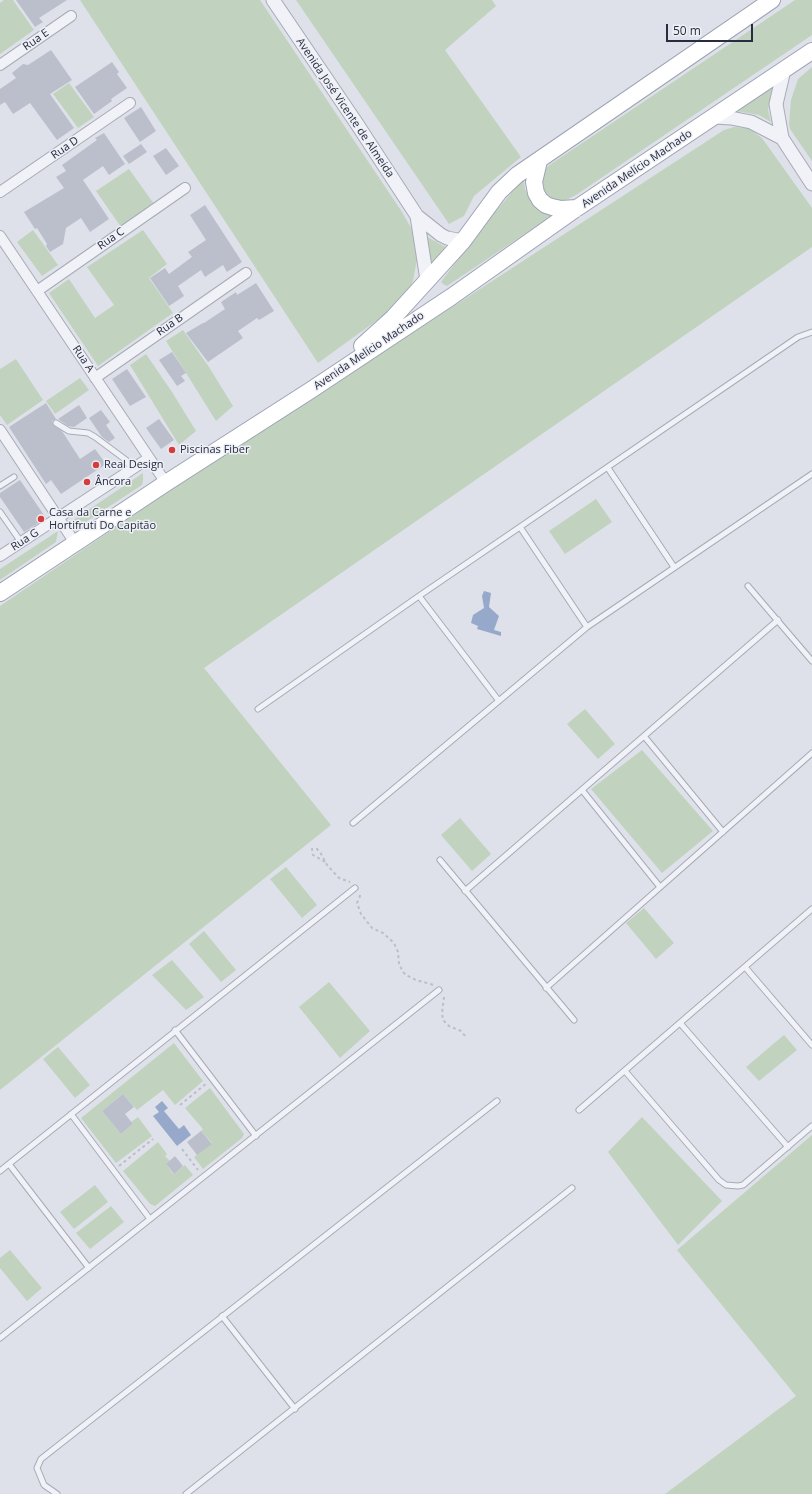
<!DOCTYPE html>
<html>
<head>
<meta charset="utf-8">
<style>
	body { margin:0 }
	#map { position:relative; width:812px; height:1494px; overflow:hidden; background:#dee1e9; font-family:"Open Sans",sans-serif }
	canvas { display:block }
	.scale { position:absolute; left:666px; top:24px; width:87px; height:18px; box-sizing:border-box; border:2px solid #272c40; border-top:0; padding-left:5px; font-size:12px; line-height:14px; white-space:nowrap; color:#272c40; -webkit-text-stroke:3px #eef0f6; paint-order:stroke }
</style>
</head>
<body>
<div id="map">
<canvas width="812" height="1494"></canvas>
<div class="scale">50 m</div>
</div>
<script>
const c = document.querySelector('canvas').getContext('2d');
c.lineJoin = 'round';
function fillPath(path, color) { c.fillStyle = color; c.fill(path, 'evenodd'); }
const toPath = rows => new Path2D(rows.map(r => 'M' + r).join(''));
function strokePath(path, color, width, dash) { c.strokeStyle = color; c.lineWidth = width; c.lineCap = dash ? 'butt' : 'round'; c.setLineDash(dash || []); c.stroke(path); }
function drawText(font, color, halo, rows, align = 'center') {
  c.font = font + ' "Open Sans",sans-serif'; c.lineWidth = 3; c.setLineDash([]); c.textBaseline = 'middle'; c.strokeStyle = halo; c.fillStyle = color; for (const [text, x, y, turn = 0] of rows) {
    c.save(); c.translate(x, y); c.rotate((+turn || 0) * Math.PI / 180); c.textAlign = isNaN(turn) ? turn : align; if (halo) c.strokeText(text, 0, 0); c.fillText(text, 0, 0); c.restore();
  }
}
const green = toPath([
	[4,0,13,0,34,30,0,54,0,3],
	[80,0,260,0,402,212,414,233,417,259,413,281,409,290,387,313,318,363],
	[296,0,492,0,496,6,445,50,521,157,474,196,464,216,449,224],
	[795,0,812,0,812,35,576,195,566,200,558,201,551,199,541,190,542,177,544,170,551,164],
	[812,67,812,161,790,129,789,124,791,100,798,79],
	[69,83,94,117,78,128,53,94],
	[774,86,768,110,771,122,759,115,736,111],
	[734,127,748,128,762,138,812,208,812,247,204,668,331,825,0,1090,0,606,153,502,724,130],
	[129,169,154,204,121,227,96,191],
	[525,177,524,181,525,189,532,203,539,210,553,215,447,286,443,284,441,282,478,232],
	[33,230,58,265,42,276,17,242],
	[143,230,167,264,149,278,173,313,98,366,49,293,69,279,95,318,114,305,87,267],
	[426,236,447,248,431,269],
	[183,330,209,367,233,406,216,421,166,341],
	[146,354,172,392,196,431,179,445,130,365],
	[16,359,43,400,7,425,0,415,0,369],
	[80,378,89,390,55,414,46,401],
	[143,473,143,480,142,485,84,523,81,524,72,521],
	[596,499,612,522,565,554,549,531],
	[58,531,56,542,0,580,0,569],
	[585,709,615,744,598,759,567,724],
	[642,750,713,831,662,873,591,789],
	[460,818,491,854,472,871,441,835],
	[286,867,317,905,302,918,270,879],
	[644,908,674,943,656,959,626,923],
	[204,931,236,970,221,982,189,944],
	[172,960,204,997,186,1010,152,975],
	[329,982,370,1031,340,1058,299,1007],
	[784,1035,797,1050,759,1081,746,1067],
	[174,1043,203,1081,175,1105,163,1090,137,1110,123,1094,102,1111,121,1134,133,1124,131,1122,138,1117,152,1136,116,1163,81,1118],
	[58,1047,90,1085,75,1098,43,1059],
	[210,1088,244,1134,242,1138,203,1169,194,1157,212,1143,201,1131,203,1129,185,1108],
	[642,1117,722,1201,678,1245,608,1152],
	[812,1135,812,1494,665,1494,796,1396,677,1250],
	[158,1142,167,1154,165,1156,170,1161,166,1164,173,1174,185,1165,193,1175,155,1206,150,1204,123,1171],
	[95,1185,108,1202,74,1229,60,1212],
	[111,1206,124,1222,90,1249,76,1233],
	[10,1250,42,1288,27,1301,0,1268,0,1258]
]);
const water = toPath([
	[484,591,491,593,489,607,499,616,494,630,501,632,501,636,477,629,478,626,471,623,473,615,484,608,482,596],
	[162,1101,168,1108,164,1111,179,1129,184,1125,191,1135,177,1146,153,1116,159,1112,155,1107]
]);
const building = toPath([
	[16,0,67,0,39,18,43,22,35,27],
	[51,50,72,80,50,94,74,128,57,140,30,103,13,114,5,102,0,105,0,89,16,78,12,73,23,64,28,65],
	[112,62,119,72,117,74,127,88,111,99,112,101,94,114,75,87],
	[141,107,156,131,140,142,124,118],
	[104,133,125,164,109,175,103,166,83,180,109,219,90,232,81,218,66,228,63,244,50,252,46,246,47,244,37,228,35,229,24,212,64,188,56,177,66,171,62,165,97,140,95,138],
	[141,144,147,152,129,164,123,156],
	[166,148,179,166,166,175,153,156],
	[205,205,242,262,227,272,223,265,205,277,201,270,178,286,184,296,169,306,150,278,165,268,169,274,192,257,188,252,206,240,190,215],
	[256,283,274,311,259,320,257,318,238,331,243,338,208,362,186,333,203,323,204,323,225,309,221,302,236,292,237,295],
	[172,352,186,373,181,376,185,381,177,386,159,360],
	[127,369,146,397,130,406,112,379],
	[46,403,56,419,52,421,53,425,62,431,80,459,95,449,106,464,61,494,51,480,46,484,9,427],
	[79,405,87,418,74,427,68,426,58,419],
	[101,410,110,422,106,425,115,438,109,442,102,437,89,418],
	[159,419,174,440,161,449,146,428],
	[20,480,46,518,24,532,0,497,0,493],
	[123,1094,134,1107,125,1114,133,1124,121,1134,102,1111],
	[201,1131,212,1144,197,1155,187,1142],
	[175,1156,183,1166,174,1174,166,1164]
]);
const path = toPath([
	[325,862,313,855,312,849,317,849,320,852,327,865,339,878,350,882],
	[360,895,360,896,357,903,361,914,372,928,383,933,394,943,398,952,399,964,403,972,406,975,416,980,434,985],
	[444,997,442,1013,443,1020,449,1026,461,1031,466,1037],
	[180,1105,207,1083],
	[182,1149,198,1170],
	[119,1166,153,1139]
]);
const service = toPath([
	[56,423,69,431,88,433,95,437,126,460,132,469],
	[608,468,674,567],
	[0,486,14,477],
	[0,512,21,542],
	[520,527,587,627],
	[748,586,812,661],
	[419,596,499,701],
	[258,709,419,596,798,337,812,332],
	[644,736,723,832],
	[582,790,660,887],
	[353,823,587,627,812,474],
	[440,860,574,1020],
	[465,891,778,620],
	[745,967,812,1045],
	[546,988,812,753],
	[680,1023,788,1147],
	[175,1030,256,1136],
	[625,1071,719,1180,726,1185,738,1186,743,1185,812,1126],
	[579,1110,812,909],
	[71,1114,150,1219],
	[9,1164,89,1268],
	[0,1171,355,888],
	[222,1316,295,1409],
	[0,1338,439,990],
	[57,1494,44,1485,37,1468,41,1459,497,1101],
	[186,1494,572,1188]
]);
const minor = toPath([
	[0,65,71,16],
	[0,192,130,103],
	[0,236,166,483],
	[37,291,185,188],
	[95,378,246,273],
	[0,430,75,543],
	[0,556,149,458]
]);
const tertiary = toPath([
	[273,0,357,124,417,216,441,235,447,238,463,241],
	[784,70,776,104,782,138,812,184],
	[715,117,731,118,751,122,782,138],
	[417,216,427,280]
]);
const primary = toPath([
	[539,161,534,182,536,193,540,200,546,205,552,207,561,209,577,208],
	[362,346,393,318,463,241,499,192,517,175,772,0],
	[0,593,166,483,311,390,451,297,577,208,812,51]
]);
const markers = [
	[172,450,4,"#d53c3c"],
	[96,465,4,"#d53c3c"],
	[87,482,4,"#d53c3c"],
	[41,519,4,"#d53c3c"]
];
const streetNames = [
	["Rua E",36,40,-35],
	["Avenida José Vicente de Almeida",345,108,56],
	["Rua D",65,148,-35],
	["Avenida Melício Machado",637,169,-34],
	["Rua C",111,239,-35],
	["Rua B",170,325,-35],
	["Avenida Melício Machado",369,351,-34],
	["Rua A",83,359,56],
	["Rua G",25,540,-33]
];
const poiNames = [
	["Piscinas Fiber",180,450],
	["Real Design",104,465],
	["Âncora",95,482],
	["Casa da Carne e",49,513],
	["Hortifruti Do Capitão",49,526]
];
fillPath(green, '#c1d3bf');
fillPath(water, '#97a9cb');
fillPath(building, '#bbbfcc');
strokePath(service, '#a7abb6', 7);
strokePath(minor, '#a7abb6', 12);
strokePath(tertiary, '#a7abb6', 15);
strokePath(primary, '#9da3b5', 18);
strokePath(path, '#bcbfc7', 2, [3, 3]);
strokePath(service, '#f1f2f7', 5);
strokePath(minor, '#f1f2f7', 10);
strokePath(tertiary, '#f1f2f7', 13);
strokePath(primary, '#fff', 16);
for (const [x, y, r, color] of markers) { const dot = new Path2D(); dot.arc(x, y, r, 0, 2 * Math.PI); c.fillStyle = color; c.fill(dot); strokePath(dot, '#eef0f6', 1.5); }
drawText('11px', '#272c40', '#eef0f6', streetNames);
drawText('11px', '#272c40', '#eef0f6', poiNames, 'left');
</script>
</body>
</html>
